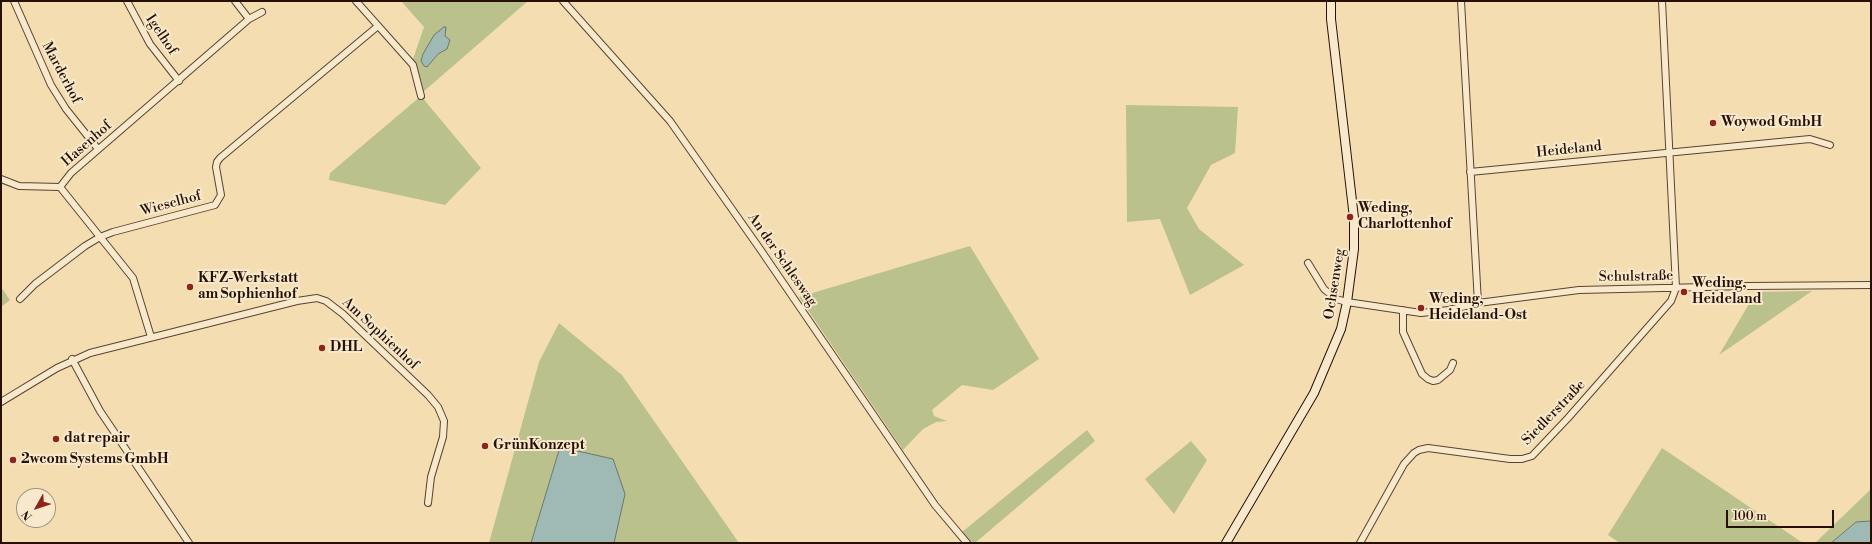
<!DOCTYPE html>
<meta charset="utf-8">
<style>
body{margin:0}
#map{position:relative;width:1872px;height:544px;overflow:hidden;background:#f5ddb2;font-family:"Libre Bodoni",serif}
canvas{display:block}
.frame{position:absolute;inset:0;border:2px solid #261002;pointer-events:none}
.north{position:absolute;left:16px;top:488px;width:40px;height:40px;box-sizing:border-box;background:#f8e9cd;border:1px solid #a4927c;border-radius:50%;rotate:231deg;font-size:11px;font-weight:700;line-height:16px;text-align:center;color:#261002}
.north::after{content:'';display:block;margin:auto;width:14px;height:18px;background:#8f2418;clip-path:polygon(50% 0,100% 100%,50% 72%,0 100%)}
.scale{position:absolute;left:1726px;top:510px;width:108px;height:18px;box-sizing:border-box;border:2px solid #261002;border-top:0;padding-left:5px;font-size:12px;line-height:14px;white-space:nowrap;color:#261002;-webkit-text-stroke:3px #f8e9cd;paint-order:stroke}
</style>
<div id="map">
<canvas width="1872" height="544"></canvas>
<div class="frame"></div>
<div class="north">N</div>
<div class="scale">100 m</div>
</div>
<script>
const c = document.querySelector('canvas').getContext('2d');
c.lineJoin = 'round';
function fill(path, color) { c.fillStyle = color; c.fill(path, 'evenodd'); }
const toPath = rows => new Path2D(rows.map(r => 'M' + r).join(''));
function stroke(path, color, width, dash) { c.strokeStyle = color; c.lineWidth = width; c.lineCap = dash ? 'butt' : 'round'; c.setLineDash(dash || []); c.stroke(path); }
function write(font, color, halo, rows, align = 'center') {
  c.font = font + ' "Libre Bodoni",serif'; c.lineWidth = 4; c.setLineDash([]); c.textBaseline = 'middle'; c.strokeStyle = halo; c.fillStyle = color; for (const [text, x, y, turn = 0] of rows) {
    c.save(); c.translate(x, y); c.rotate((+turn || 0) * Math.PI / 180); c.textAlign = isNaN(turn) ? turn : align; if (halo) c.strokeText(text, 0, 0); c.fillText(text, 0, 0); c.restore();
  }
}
const green = toPath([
 [401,1,528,1,423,92,413,59,424,27],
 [421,96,481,168,445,205,329,180,330,173],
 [1126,105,1238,107,1235,153,1211,165,1187,208,1199,229,1244,265,1190,295,1160,219,1127,222],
 [970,246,1039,359,993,390,962,385,932,410,934,416,947,421,936,422,923,429,903,450,799,297],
 [1,287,10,300,1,307],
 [1812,291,1719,355,1756,292],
 [559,323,622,375,739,543,614,543,616,529,560,448,531,543,489,543,539,362],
 [1087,430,1095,441,975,543,971,543,962,532],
 [1191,441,1207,460,1174,514,1145,479],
 [1662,448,1803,543,1620,543,1608,535],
 [1871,489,1871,521,1856,522,1831,543,1815,543]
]);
const water = toPath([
 [444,27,446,27,445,36,450,40,447,49,438,54,427,67,424,66,421,61,423,54,434,35,444,27],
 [560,447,613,459,625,494,614,543,531,543,560,447],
 [1871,521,1871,543,1831,543,1856,522,1871,521]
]);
const minor = toPath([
 [14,1,51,85,66,109,98,149],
 [127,1,150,44,179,81],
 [235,1,249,19],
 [356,1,413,65,421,96],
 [563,1,670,121,760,249,935,505,967,543],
 [1461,1,1478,303],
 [1470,172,1810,139,1830,145],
 [1,179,19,186,60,187],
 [1308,263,1324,289,1336,299,1347,302,1421,313,1449,310,1478,303,1579,290,1748,286,1871,285],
 [20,299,35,284,85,246,100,237,113,232,215,205,221,195,216,167,217,162,220,158,378,26],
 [1403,310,1403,332,1422,374,1428,379,1433,381,1438,380,1450,370,1453,363],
 [151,337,133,278,60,187,71,173,249,19,262,12],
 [72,359,100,411,189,543],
 [1,402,57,368,90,353,297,301,317,298,326,301,343,314,428,395,438,407,444,421,443,437,431,477,428,503],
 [1360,543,1404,464,1414,453,1419,450,1428,448,1510,459,1522,459,1532,456,1568,418,1671,301,1676,288,1662,1]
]);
const secondary = toPath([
 [1226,543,1314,393,1341,329,1347,302,1354,249,1354,218,1331,19,1331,1]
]);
const markers = [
 [1713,123,4,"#8f2418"],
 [1350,217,4,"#8f2418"],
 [190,287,4,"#8f2418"],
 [1684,292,4,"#8f2418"],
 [1421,308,4,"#8f2418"],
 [322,348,4,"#8f2418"],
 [56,439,4,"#8f2418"],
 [485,446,4,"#8f2418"],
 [13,460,4,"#8f2418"]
];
const streetNames = [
 ["Igelhof",161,35,56],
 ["Marderhof",61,73,62],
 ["Hasenhof",87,144,-41],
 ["Heideland",1569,150,-6],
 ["Wieselhof",171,204,-15],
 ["An der Schleswag",782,260,55],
 ["Schulstraße",1636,277,-1],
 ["Ochsenweg",1335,284,-81],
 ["Am Sophienhof",380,334,43],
 ["Siedlerstraße",1554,413,-46]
];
const poiNames = [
 ["Woywod GmbH",1721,123],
 ["Weding,",1358,209],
 ["Charlottenhof",1358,225],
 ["KFZ-Werkstatt",198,279],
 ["am Sophienhof",198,295],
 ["Weding,",1692,284],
 ["Heideland",1692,300],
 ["Weding,",1429,300],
 ["Heideland-Ost",1429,316],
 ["DHL",330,348],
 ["dat repair",64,439],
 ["GrünKonzept",493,446],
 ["2wcom Systems GmbH",21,460]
];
fill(green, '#bac18d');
fill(water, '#9fbab5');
stroke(water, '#6f766d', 1);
stroke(minor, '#5a432e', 8);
stroke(secondary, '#261002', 10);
stroke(minor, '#f8e9cd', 6);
stroke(secondary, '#f8e9cd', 8);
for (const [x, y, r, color] of markers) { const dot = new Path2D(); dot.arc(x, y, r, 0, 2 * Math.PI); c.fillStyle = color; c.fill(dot); stroke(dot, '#f8e9cd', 1.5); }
write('14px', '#261002', '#f8e9cd', streetNames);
write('bold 14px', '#261002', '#f8e9cd', poiNames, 'left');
</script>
